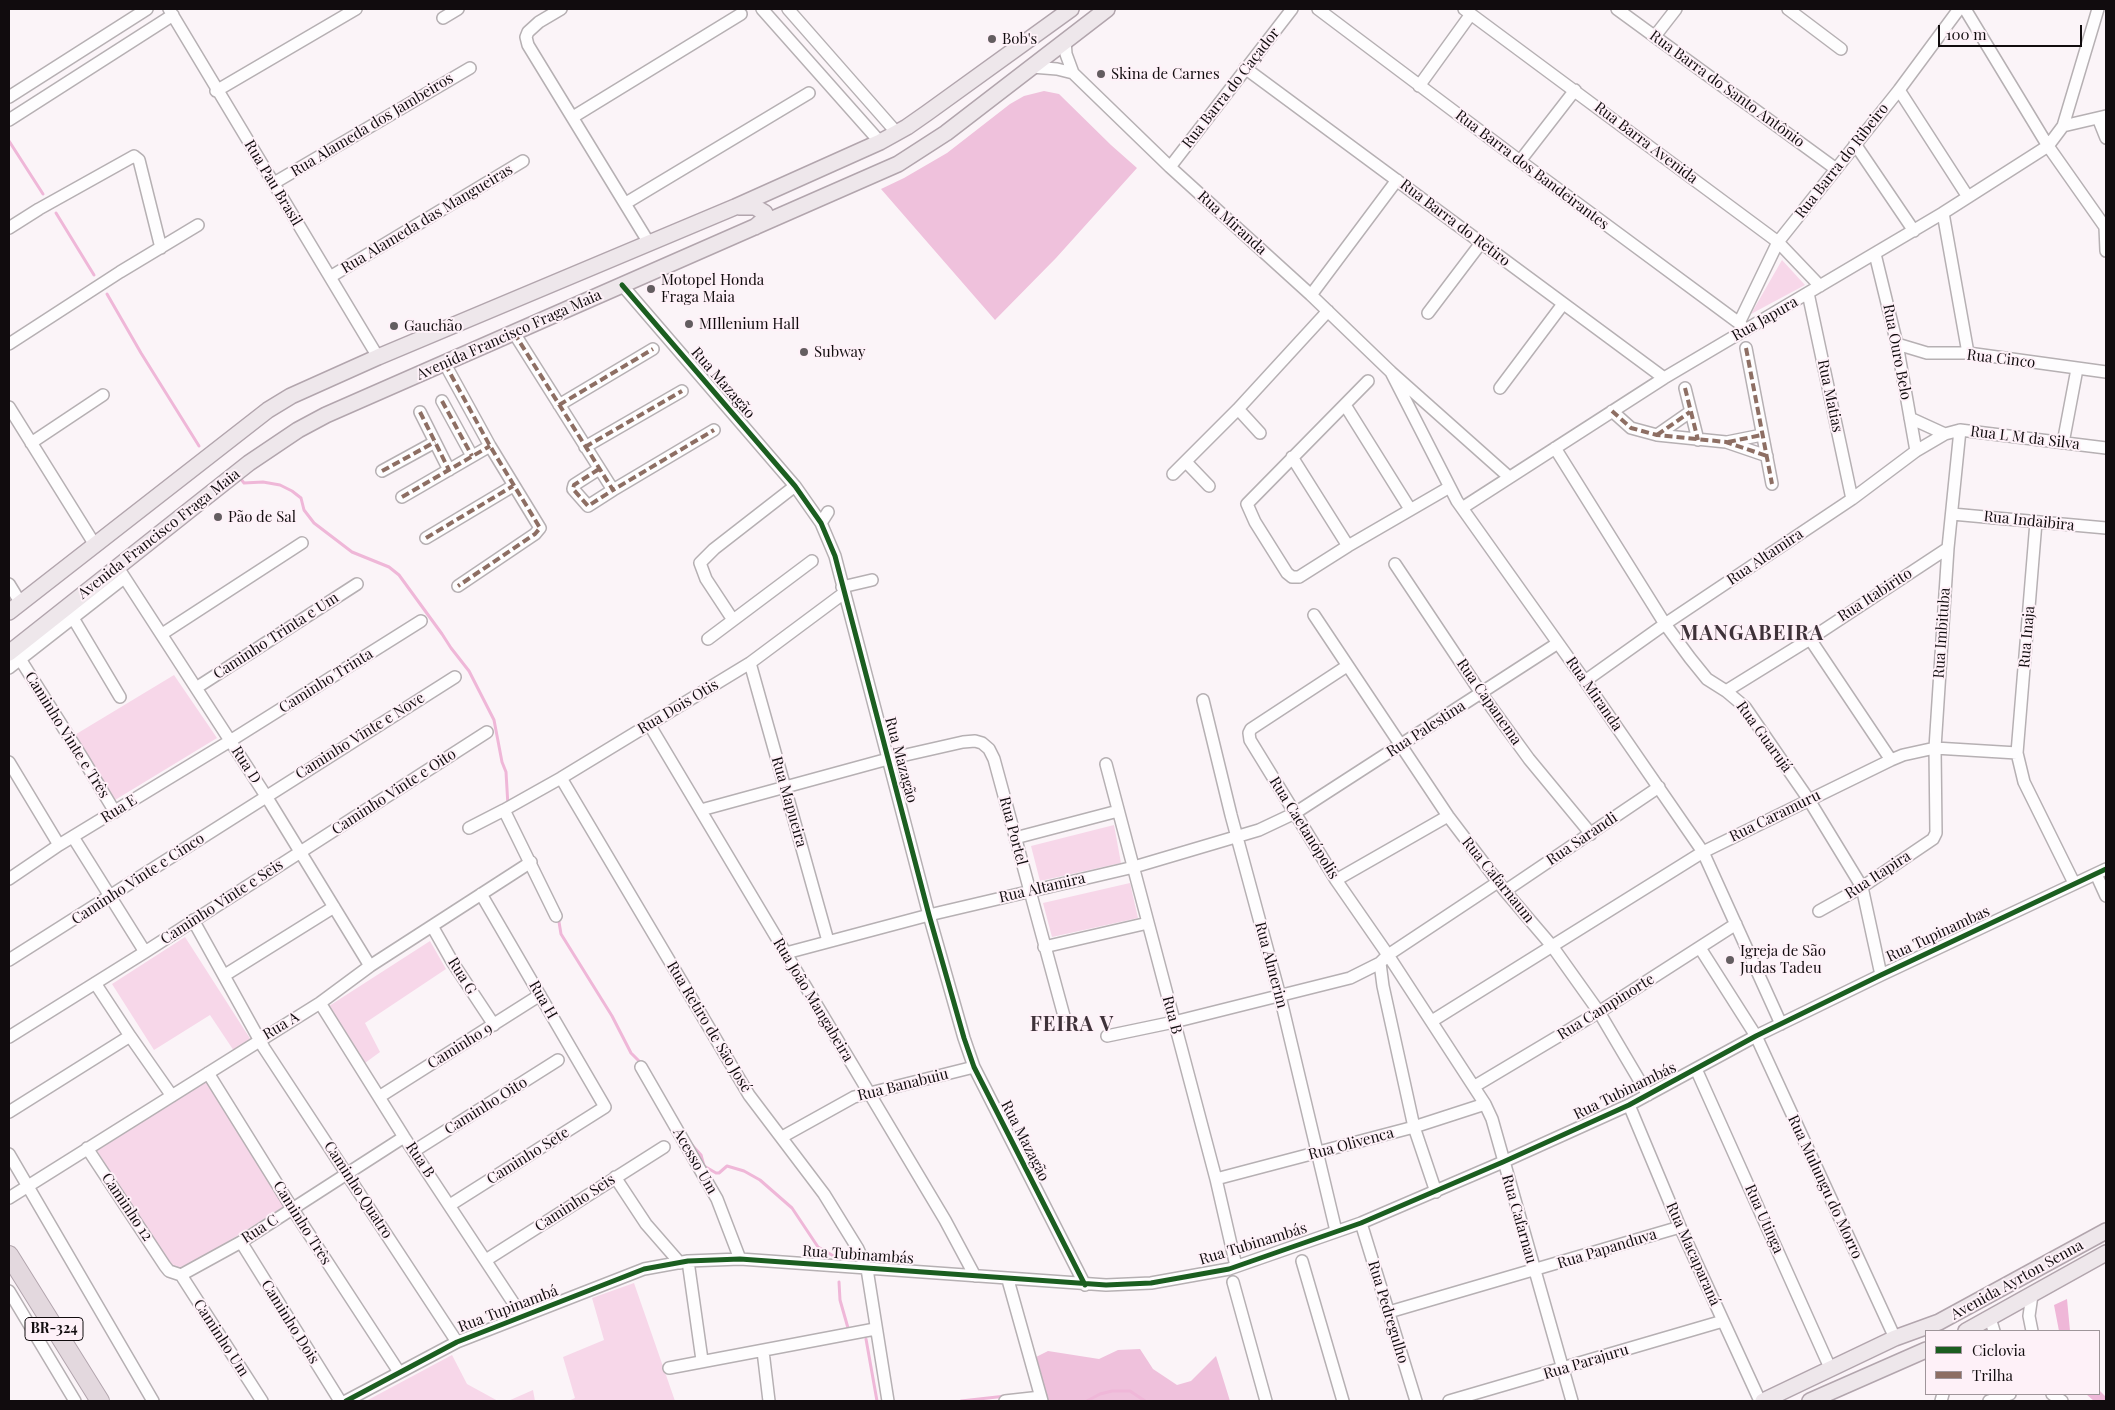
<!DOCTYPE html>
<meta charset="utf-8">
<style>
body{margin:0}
#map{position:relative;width:2115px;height:1410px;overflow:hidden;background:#fbf4f8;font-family:"Playfair Display",serif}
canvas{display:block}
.frame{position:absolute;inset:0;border:10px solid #110c0e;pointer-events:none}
.legend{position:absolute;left:1925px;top:1330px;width:175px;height:65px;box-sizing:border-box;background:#fef1f8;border:1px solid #9f959a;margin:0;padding:6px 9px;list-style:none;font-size:15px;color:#110c0e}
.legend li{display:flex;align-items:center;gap:10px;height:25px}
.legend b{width:25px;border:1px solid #9f959a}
.scale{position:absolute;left:1938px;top:25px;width:144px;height:22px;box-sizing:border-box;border:2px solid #110c0e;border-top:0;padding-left:6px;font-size:15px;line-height:18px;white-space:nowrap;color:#110c0e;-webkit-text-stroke:4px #fef1f8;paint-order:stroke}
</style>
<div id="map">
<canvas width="2115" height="1410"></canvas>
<div class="frame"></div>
<ul class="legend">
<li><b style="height:6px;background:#1b5e20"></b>Ciclovia</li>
<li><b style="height:6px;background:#8d6e63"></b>Trilha</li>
</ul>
<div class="scale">100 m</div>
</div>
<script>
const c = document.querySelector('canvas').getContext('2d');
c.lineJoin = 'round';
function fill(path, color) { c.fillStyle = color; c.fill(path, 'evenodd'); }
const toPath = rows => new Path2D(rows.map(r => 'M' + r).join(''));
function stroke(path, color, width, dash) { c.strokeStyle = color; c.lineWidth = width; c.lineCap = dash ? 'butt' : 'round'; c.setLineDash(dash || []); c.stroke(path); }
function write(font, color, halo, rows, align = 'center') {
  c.font = font + ' "Playfair Display",serif'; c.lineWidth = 4; c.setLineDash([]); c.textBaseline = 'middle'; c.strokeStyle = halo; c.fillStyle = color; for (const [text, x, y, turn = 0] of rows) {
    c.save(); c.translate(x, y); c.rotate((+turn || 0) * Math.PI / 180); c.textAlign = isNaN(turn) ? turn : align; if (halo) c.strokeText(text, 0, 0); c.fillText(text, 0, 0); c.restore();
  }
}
const green = toPath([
 [1782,260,1805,285,1751,314],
 [174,675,217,738,115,800,73,736],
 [1114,825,1121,863,1040,881,1031,846],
 [1130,883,1138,918,1052,937,1043,903],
 [185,937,251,1040,234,1051,210,1015,154,1050,112,984],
 [430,941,446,969,365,1023,380,1052,365,1063,329,1006],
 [206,1081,285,1206,182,1270,172,1267,162,1255,96,1149],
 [634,1283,675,1401,568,1401,575,1398,563,1357,604,1340,592,1298],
 [452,1355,467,1384,498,1401,366,1401],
 [533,1390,535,1401,508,1401]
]);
const forest = toPath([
 [1044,91,1059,94,1111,145,1137,168,1056,258,995,320,881,189,904,178,947,153,1010,104,1024,96],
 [1140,1349,1153,1369,1177,1385,1191,1381,1216,1356,1230,1401,1047,1401,1034,1358,1048,1351,1099,1359,1118,1350]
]);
const water = toPath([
 [2067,1299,2070,1331,2059,1331,2054,1305],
 [2099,1390,2106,1397,2106,1401,2094,1401,2086,1394,2099,1394]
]);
const stream = toPath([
 [9,141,43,194],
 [56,213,94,275],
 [107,294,141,353,199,446],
 [240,478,244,483,263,482,280,485,292,491,301,498,304,510,314,523,352,552,389,567,399,575,442,634,451,648,469,671,494,720,502,762,506,772,508,806],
 [558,916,561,934,612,1016,631,1053,641,1063],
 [692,1145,701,1155,704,1166,716,1173,719,1173,727,1166,744,1171,760,1180,792,1208,818,1247,837,1258],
 [839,1282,840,1300,848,1328],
 [866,1339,877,1401],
 [961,1401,1006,1396],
 [1087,1401,1100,1394,1112,1391,1130,1391,1145,1401]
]);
const minor = toPath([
 [169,9,378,357],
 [561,9,539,22,528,32,526,37,528,45,649,243],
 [762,9,880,142],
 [788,9,897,133],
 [1318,9,1520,161,1739,323,1746,330],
 [1464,9,1778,242,1820,286],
 [1617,9,1836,169],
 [1788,9,1841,49],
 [1965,9,2048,146,2105,227,2106,251],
 [443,18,458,9],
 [1655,36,1676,9],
 [1065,40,1066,54,1073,73,1170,167,1311,295,1391,372,1509,477],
 [1032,67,1057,69,1073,73],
 [1245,68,1664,378],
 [1419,86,1471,14],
 [1899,90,1968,197],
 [216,91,356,9],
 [9,97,147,9],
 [573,117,741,14],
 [2098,118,2106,138],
 [9,120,173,15],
 [2063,126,2106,116],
 [1855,144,1914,231],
 [1520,161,1575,90],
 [1170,167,1292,9],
 [274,183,470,68],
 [626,203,809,93],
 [1943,213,1968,353],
 [9,228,39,209,134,156,139,160,161,248],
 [1875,254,1897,344,1916,451],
 [330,277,523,161],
 [622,285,795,486,821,523,835,556,929,915,964,1038,974,1067,1085,1285],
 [1808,293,1852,499],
 [1311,295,1397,180],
 [1428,313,1481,243],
 [1739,323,1778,242,1899,90,1959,9],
 [514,333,613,490,714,430],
 [9,344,120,272,198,225],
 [1897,344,1927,353,1968,353,2106,372],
 [1746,348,1772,484],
 [445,364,490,446,540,528,535,534,458,586],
 [1391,372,1457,501,1585,681,1703,852,1781,1024],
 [1368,381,1247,504,1255,522,1287,573,1292,577,1299,577,1348,546,1448,488],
 [1500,388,1563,304],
 [1685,388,1698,440],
 [442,401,472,456],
 [559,405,653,349],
 [1345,405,1410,509],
 [9,407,95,545],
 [1238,409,1260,433],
 [1612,411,1631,428,1657,435,1726,442,1767,456],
 [420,412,449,470],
 [1910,418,1945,434],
 [1657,435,1690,412],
 [1727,442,1762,435],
 [31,443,103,395],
 [2063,443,2077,369],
 [585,447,682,391],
 [1555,448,1665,624,1690,658,1707,679,1726,691,1745,707,1809,800,1862,887,1881,975],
 [1292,457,1348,546],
 [1186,462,1209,486],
 [599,469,574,485,573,489,588,506,613,490],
 [382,471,435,442],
 [1173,474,1238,409,1328,311],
 [402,497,490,446],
 [1462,508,1664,378,1943,213,2048,146,2063,126,2098,9],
 [1952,514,2106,528],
 [821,523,828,512],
 [426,538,513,486],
 [1395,564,1481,693,1529,759,1591,834],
 [117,566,266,796,370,966],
 [9,584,20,602],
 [842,587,872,580],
 [1314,615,1448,816,1505,891,1552,946,1599,1012,1648,1095],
 [73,618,120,697],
 [733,620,706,579,700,563,714,549,795,486],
 [162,634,302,543],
 [708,639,812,561],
 [1810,639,1891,760],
 [20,659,83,759,115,812],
 [750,663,828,941],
 [1347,666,1251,729,1249,733,1250,740,1336,880,1388,955,1485,1104,1492,1119,1572,1401],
 [9,668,124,578],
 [1585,681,1665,624,1852,499,1916,451,1945,434,1960,430,2106,448],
 [196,688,357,584],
 [1726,691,1810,639,1948,548],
 [1203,700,1231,815,1280,996,1336,1231],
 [649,724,945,1220,975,1276],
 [2017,753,2036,522],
 [9,762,59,845],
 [1106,764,1216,1179,1236,1266],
 [561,778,749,1095,824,1194,858,1249,867,1269,888,1401],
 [504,810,561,778,750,663,844,593],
 [701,810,888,759,963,742,975,741,982,743,989,749,994,759,1064,1016],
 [469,828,504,810,556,916],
 [73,837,145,952],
 [1015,838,1118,811],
 [2096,874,2106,896],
 [9,879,59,845,230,741,421,621],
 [1336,880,1448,816],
 [1505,891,1659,787],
 [1819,911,1862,887,1933,839,1936,833,1935,748,1948,548,1960,430],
 [193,920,264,1048,457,1342],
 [432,926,453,963,494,1025],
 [1044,947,1148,923],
 [1700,948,1756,1036,1895,1338],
 [786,953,929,915,1134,867,1259,830,1295,813,1558,643],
 [9,960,455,677],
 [1380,963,1383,986,1414,1127,1436,1192],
 [225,975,334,907],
 [320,1003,404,1137,522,1316],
 [1432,1021,1703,852,1891,760,1903,755,1935,748,2017,753,2024,782,2074,883],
 [130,1036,172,1096],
 [1107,1036,1174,1022,1350,978,1380,963,1388,955,1498,882],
 [9,1037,145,952,487,732],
 [641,1067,717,1199,740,1259],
 [1696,1069,1831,1370],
 [208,1073,292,1208,399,1372],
 [1475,1086,1599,1012,1736,924],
 [379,1097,540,995],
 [1629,1105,1680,1227,1760,1401],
 [9,1112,130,1036,95,983],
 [782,1137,854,1097,974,1067],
 [87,1148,165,1266,169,1271,181,1275,241,1242,404,1137],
 [414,1151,558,1060],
 [9,1154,153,1401],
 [615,1177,646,1224,680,1263],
 [1216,1179,1414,1127,1485,1104],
 [9,1198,320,1003,370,966,531,862],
 [450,1205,605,1107,481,894],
 [1361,1223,1416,1401],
 [241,1242,340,1401],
 [486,1260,664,1147],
 [688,1261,702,1360],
 [1302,1261,1343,1401],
 [181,1275,262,1401],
 [1008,1280,1042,1401],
 [1233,1282,1266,1401],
 [9,1291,75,1401],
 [1389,1312,1680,1227],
 [1990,1318,1994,1331],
 [2032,1331,2029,1316,2032,1295],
 [763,1351,769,1401],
 [669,1368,875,1329],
 [2052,1394,2062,1401],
 [346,1401,457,1342,644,1269,688,1261,740,1259,1106,1285,1151,1283,1229,1269,1361,1223,1503,1162,1629,1105,1756,1036,1881,975,2106,869],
 [1005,1401,1041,1397],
 [1449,1401,1723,1321],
 [1941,1401,1943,1394],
 [1989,1401,2010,1394]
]);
const major = toPath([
 [739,207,755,207,765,213,762,221,755,227],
 [9,612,268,410,291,396,378,357,735,207,880,142,907,127,927,113,1071,9],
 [9,653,249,463,298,430,326,415,898,164,946,133,1107,9],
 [1966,1331,2106,1253],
 [1763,1401,1895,1338,1939,1322,2106,1231],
 [1810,1401,1926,1350]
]);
const highway = toPath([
 [9,1255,100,1401]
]);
const quiet = toPath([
 [514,333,613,490,714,430],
 [1746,348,1772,484],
 [445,364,490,446,540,528,535,534,458,586],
 [1685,388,1698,440],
 [442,401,472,456],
 [559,405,653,349],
 [1612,411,1631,428,1657,435,1726,442,1767,456],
 [420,412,449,470],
 [1657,435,1690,412],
 [1728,442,1762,435],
 [585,447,682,391],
 [599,469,574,485,573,489,588,506,613,490],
 [382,471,435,442],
 [402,497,490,446],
 [426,538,513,486]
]);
const cycleway = toPath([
 [622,285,795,486,821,523,835,556,929,915,964,1038,974,1067,1085,1285],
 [346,1401,457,1342,644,1269,688,1261,740,1259,1106,1285,1151,1283,1229,1269,1361,1223,1503,1162,1629,1105,1756,1036,1881,975,2106,869]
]);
const markers = [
 [992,39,5,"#635d60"],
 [1101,74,5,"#635d60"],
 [651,289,5,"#635d60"],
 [689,324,5,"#635d60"],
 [394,326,5,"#635d60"],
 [804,352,5,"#635d60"],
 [218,517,5,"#635d60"],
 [1730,960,5,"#635d60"]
];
const shields = [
 [54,1329,58]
];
const shieldNames = [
 ["BR-324",54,1329]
];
const poiNames = [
 ["Bob's",1002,39],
 ["Skina de Carnes",1111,74],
 ["Motopel Honda",661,280],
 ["Fraga Maia",661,297],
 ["MIllenium Hall",699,324],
 ["Gauchão",404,326],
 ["Subway",814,352],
 ["Pão de Sal",228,517],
 ["Igreja de São",1740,951],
 ["Judas Tadeu",1740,968]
];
const streetNames = [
 ["Rua Barra do Caçador",1231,88,-52],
 ["Rua Barra do Santo Antônio",1727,89,36],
 ["Rua Alameda dos Jambeiros",372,125,-31],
 ["Rua Barra Avenida",1646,143,37],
 ["Rua Barra do Ribeiro",1842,161,-52],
 ["Rua Barra dos Bandeirantes",1532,170,37],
 ["Rua Pau Brasil",273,183,59],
 ["Rua Alameda das Mangueiras",427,219,-31],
 ["Rua Miranda",1232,223,42],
 ["Rua Barra do Retiro",1455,223,37],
 ["Rua Japura",1765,319,-30],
 ["Avenida Francisco Fraga Maia",509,335,-24],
 ["Rua Ouro Belo",1897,352,79],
 ["Rua Cinco",2001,359,7],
 ["Rua Mazagão",723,383,49],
 ["Rua Matias",1830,396,78],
 ["Rua L M da Silva",2025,438,7],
 ["Rua Indaibira",2029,521,6],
 ["Avenida Francisco Fraga Maia",159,534,-38],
 ["Rua Altamira",1765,557,-34],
 ["Rua Itabirito",1875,595,-33],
 ["Rua Imbituba",1942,633,-86],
 ["Caminho Trinta e Um",276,636,-33],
 ["Rua Inaja",2027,637,-85],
 ["Caminho Trinta",326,681,-32],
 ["Rua Miranda",1594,694,55],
 ["Rua Capanema",1489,702,55],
 ["Rua Dois Otis",678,707,-31],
 ["Rua Palestina",1426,729,-33],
 ["Caminho Vinte e Três",67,735,58],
 ["Caminho Vinte e Nove",360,736,-32],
 ["Rua Guarujá",1764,737,54],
 ["Rua Mazagão",901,760,75],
 ["Rua D",246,765,57],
 ["Caminho Vinte e Oito",394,792,-33],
 ["Rua Mapueira",789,802,74],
 ["Rua E",119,809,-32],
 ["Rua Caramuru",1775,816,-26],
 ["Rua Caetanópolis",1304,828,58],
 ["Rua Portel",1013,831,75],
 ["Rua Sarandi",1582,839,-34],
 ["Rua Itapira",1878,875,-33],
 ["Caminho Vinte e Cinco",138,879,-33],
 ["Rua Cafarnaum",1498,880,51],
 ["Rua Altamira",1042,888,-13],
 ["Caminho Vinte e Seis",222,902,-33],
 ["Rua Tupinambas",1938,934,-25],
 ["Rua Almerim",1271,965,75],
 ["Rua G",462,976,58],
 ["Rua H",543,1000,60],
 ["Rua João Mangabeira",813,1000,59],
 ["Rua Campinorte",1606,1007,-32],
 ["Rua B",1172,1015,75],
 ["Rua A",281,1026,-31],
 ["Rua Retiro de São José",709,1027,59],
 ["Caminho 9",460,1046,-32],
 ["Rua Banabuiu",903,1085,-14],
 ["Rua Tubinambás",1625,1091,-26],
 ["Caminho Oito",486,1106,-32],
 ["Rua Mazagão",1025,1141,63],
 ["Rua Olivenca",1351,1144,-15],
 ["Caminho Sete",528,1156,-32],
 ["Rua B",420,1160,56],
 ["Acesso Um",695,1161,60],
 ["Rua Mulungu do Morro",1825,1187,65],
 ["Caminho Quatro",358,1190,57],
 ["Caminho Seis",575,1203,-33],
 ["Caminho 12",127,1207,56],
 ["Rua Cafarnau",1519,1219,74],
 ["Rua Utinga",1764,1219,66],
 ["Caminho Três",302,1223,58],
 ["Rua C",260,1229,-33],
 ["Rua Tubinambás",1253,1244,-17],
 ["Rua Papanduva",1607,1249,-17],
 ["Rua Macaparaná",1693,1254,66],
 ["Rua Tubinambás",858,1255,4],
 ["Avenida Ayrton Senna",2017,1280,-29],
 ["Rua Tupinambá",508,1309,-21],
 ["Rua Pedregulho",1388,1312,73],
 ["Caminho Dois",290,1322,58],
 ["Caminho Um",221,1338,57],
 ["Rua Parajuru",1586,1362,-17]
];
const districtNames = [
 ["MANGABEIRA",1752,634],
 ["FEIRA V",1072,1025]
];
fill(green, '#f7d7e9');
fill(forest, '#efc1dc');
fill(water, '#efb7d8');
stroke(stream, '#efb7d8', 3);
stroke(minor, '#b6b0b3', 14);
stroke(major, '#b2a5ad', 18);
stroke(highway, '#b2a5ad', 20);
stroke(minor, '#fefdfe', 11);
stroke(major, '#eee7eb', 15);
stroke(highway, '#e3d8de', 18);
stroke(quiet, '#8d6e63', 4, [8, 4]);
stroke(cycleway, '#1b5e20', 5);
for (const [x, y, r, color] of markers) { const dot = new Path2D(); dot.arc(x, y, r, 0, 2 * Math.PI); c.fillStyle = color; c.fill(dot); stroke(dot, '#fef1f8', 2); }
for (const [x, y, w] of shields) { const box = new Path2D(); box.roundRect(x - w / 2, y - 11.5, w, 23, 4); c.fillStyle = '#fef1f8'; c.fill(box); stroke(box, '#110c0e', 1); }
write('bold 14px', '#110c0e', null, shieldNames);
write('15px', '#110c0e', '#fef1f8', poiNames, 'left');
write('15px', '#110c0e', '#fef1f8', streetNames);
c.letterSpacing = '1px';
write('bold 20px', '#3e3239', '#fef1f8', districtNames);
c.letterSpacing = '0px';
</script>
